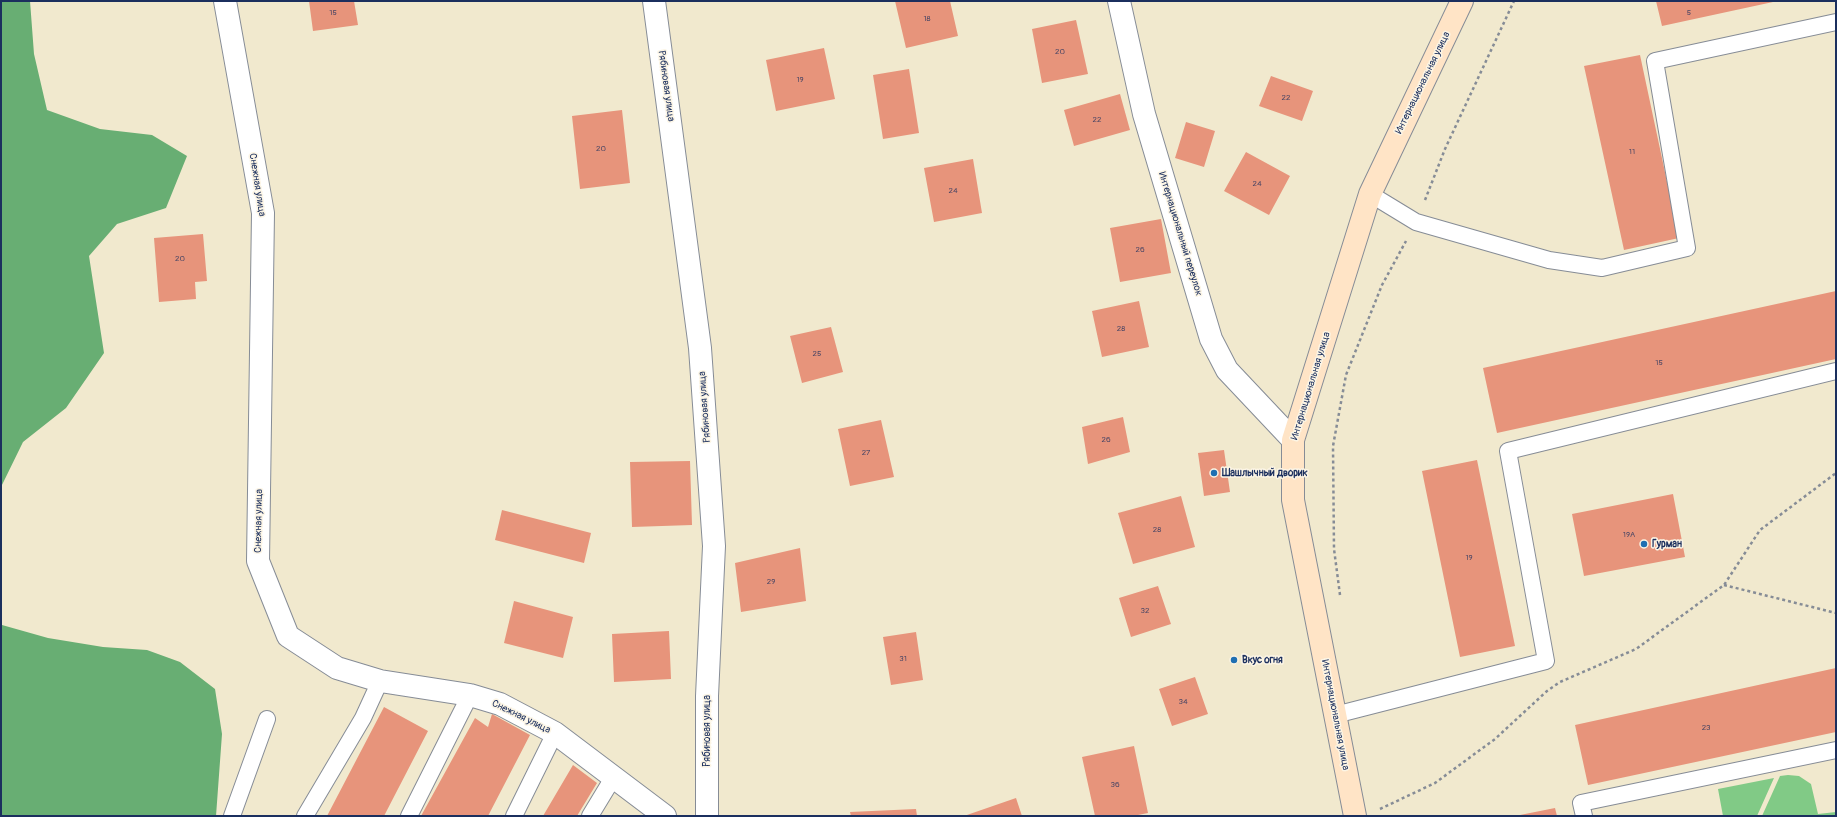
<!DOCTYPE html>
<meta charset="utf-8">
<style>
body{margin:0}
#map{position:relative;width:1837px;height:817px;overflow:hidden;background:#f1e9ce;font-family:Pangolin,sans-serif}
canvas{display:block}
.frame{position:absolute;inset:0;border:2px solid #1b2f5e;pointer-events:none}
</style>
<div id="map">
<canvas width="1837" height="817"></canvas>
<div class="frame"></div>
</div>
<script>
const c = document.querySelector('canvas').getContext('2d');
c.lineJoin = 'round';
function fill(path, color) { c.fillStyle = color; c.fill(path, 'evenodd'); }
const toPath = rows => new Path2D(rows.map(r => 'M' + r).join(''));
function stroke(path, color, width, dash) { c.strokeStyle = color; c.lineWidth = width; c.lineCap = dash ? 'butt' : 'round'; c.setLineDash(dash || []); c.stroke(path); }
function write(font, color, halo, rows, align = 'center') {
  c.font = font + ' Pangolin,sans-serif'; c.lineWidth = 3; c.setLineDash([]); c.textBaseline = 'middle'; c.strokeStyle = halo; c.fillStyle = color; for (const [text, x, y, turn = 0] of rows) {
    c.save(); c.translate(x, y); c.rotate((+turn || 0) * Math.PI / 180); c.textAlign = isNaN(turn) ? turn : align; if (halo) c.strokeText(text, 0, 0); c.fillText(text, 0, 0); c.restore();
  }
}
const green = toPath([
 [1788,775,1799,776,1811,784,1818,814,1836,812,1836,816,1762,816,1780,776],
 [1774,778,1757,816,1723,816,1718,789]
]);
const forest = toPath([
 [1,1,30,1,34,54,47,110,100,129,152,135,187,156,166,208,117,224,89,256,104,353,66,408,23,442,1,487],
 [1,622,2,625,48,638,103,647,147,650,180,662,215,689,222,734,216,816,1,816]
]);
const building = toPath([
 [309,1,354,1,358,25,313,31],
 [895,1,950,1,958,36,906,48],
 [1656,1,1773,1,1773,2,1662,26],
 [1076,20,1088,74,1042,83,1032,29],
 [824,48,835,99,776,111,766,60],
 [1640,55,1679,238,1624,250,1584,66],
 [909,69,919,133,883,139,873,75],
 [1271,76,1313,91,1302,121,1259,106],
 [1120,94,1130,130,1074,146,1064,110],
 [622,110,630,183,580,189,572,116],
 [1186,122,1215,131,1204,167,1175,158],
 [1246,152,1290,176,1269,215,1224,191],
 [973,159,982,213,934,222,924,168],
 [1161,219,1171,273,1120,282,1110,228],
 [203,234,207,281,195,282,196,299,159,302,154,238],
 [1836,291,1836,359,1497,433,1483,368],
 [1139,301,1149,347,1102,357,1092,311],
 [831,327,843,372,802,383,790,336],
 [1123,417,1130,452,1088,464,1082,427],
 [881,420,894,477,850,486,838,429],
 [1224,450,1230,492,1204,496,1198,453],
 [1477,460,1515,646,1460,657,1422,471],
 [690,461,692,525,632,527,630,462],
 [1673,494,1685,557,1584,576,1572,514],
 [1181,496,1195,547,1133,564,1118,513],
 [502,510,591,533,584,563,495,540],
 [800,548,806,601,741,612,735,563],
 [1158,586,1171,624,1131,637,1119,598],
 [514,601,573,617,563,658,504,643],
 [669,631,671,679,614,682,612,634],
 [916,632,923,680,891,685,883,637],
 [1836,668,1836,732,1588,785,1575,725],
 [1195,677,1208,714,1172,726,1159,689],
 [384,707,428,731,384,816,327,816],
 [492,714,530,735,488,816,421,816,475,718,488,727],
 [1134,746,1148,813,1133,816,1095,816,1082,757],
 [573,765,597,783,577,816,543,816],
 [1016,798,1022,816,964,816],
 [1555,808,1557,816,1520,816,1520,815],
 [916,809,917,816,851,816,850,812]
]);
const path = toPath([
 [1425,200,1445,149,1514,1],
 [1724,585,1836,613],
 [1340,595,1334,549,1333,446,1346,375,1382,285,1406,241],
 [1380,809,1435,783,1495,739,1547,691,1560,682,1636,649,1724,585,1760,530,1836,473]
]);
const service = toPath([
 [1370,194,1416,222,1549,260,1602,268,1687,248,1655,61,1836,22],
 [1335,715,1546,661,1508,451,1836,371],
 [232,816,267,719],
 [305,816,363,718,380,681],
 [409,816,470,695],
 [514,816,555,733],
 [590,816,613,778],
 [1584,816,1581,803,1836,750]
]);
const minor = toPath([
 [225,1,263,213,258,561,288,636,337,668,380,681,470,695,500,704,555,733,665,816],
 [654,1,700,348,714,546,707,696,707,816],
 [1119,1,1144,114,1211,339,1227,370,1293,440]
]);
const secondary = toPath([
 [1355,816,1293,500,1293,440,1370,194,1462,1]
]);
const markers = [
 [1214,473,4,"#1f6fb2"],
 [1644,544,4,"#1f6fb2"],
 [1234,660,4,"#1f6fb2"]
];
const numberNames = [
 ["15",333,13],
 ["5",1689,13],
 ["18",927,19],
 ["20",1060,52],
 ["19",800,80],
 ["22",1286,98],
 ["22",1097,120],
 ["20",601,149],
 ["11",1632,152],
 ["24",1257,184],
 ["24",953,191],
 ["26",1140,250],
 ["20",180,259],
 ["28",1121,329],
 ["25",817,354],
 ["15",1659,363],
 ["26",1106,440],
 ["27",866,453],
 ["28",1157,530],
 ["19А",1629,535],
 ["19",1469,558],
 ["29",771,582],
 ["32",1145,611],
 ["31",903,659],
 ["34",1183,702],
 ["23",1706,728],
 ["36",1115,785]
];
const streetNames = [
 ["Интернациональная улица",1423,83,-64],
 ["Рябиновая улица",666,86,82],
 ["Снежная улица",257,185,81],
 ["Интернациональный переулок",1180,234,73],
 ["Интернациональная улица",1311,386,-73],
 ["Рябиновая улица",705,407,-94],
 ["Снежная улица",259,521,-89],
 ["Интернациональная улица",1335,715,79],
 ["Снежная улица",521,717,26],
 ["Рябиновая улица",707,731,-90]
];
const poiNames = [
 ["Шашлычный дворик",1222,473],
 ["Гурман",1652,544],
 ["Вкус огня",1242,660]
];
fill(green, '#81ca86');
fill(forest, '#68ae73');
fill(building, '#e7947b');
stroke(service, '#868c96', 18);
stroke(minor, '#868c96', 24);
stroke(secondary, '#868c96', 24);
stroke(path, '#868c96', 2.5, [3, 3]);
stroke(service, '#fff', 16);
stroke(minor, '#fff', 22);
stroke(secondary, '#ffe4c6', 22);
for (const [x, y, r, color] of markers) { const dot = new Path2D(); dot.arc(x, y, r, 0, 2 * Math.PI); c.fillStyle = color; c.fill(dot); stroke(dot, '#fcf5e5', 1.5); }
write('8px', '#4e4865', null, numberNames);
write('10px', '#1b2f5e', '#fcf5e5', streetNames);
write('bold 10px', '#1b2f5e', '#fcf5e5', poiNames, 'left');
</script>
